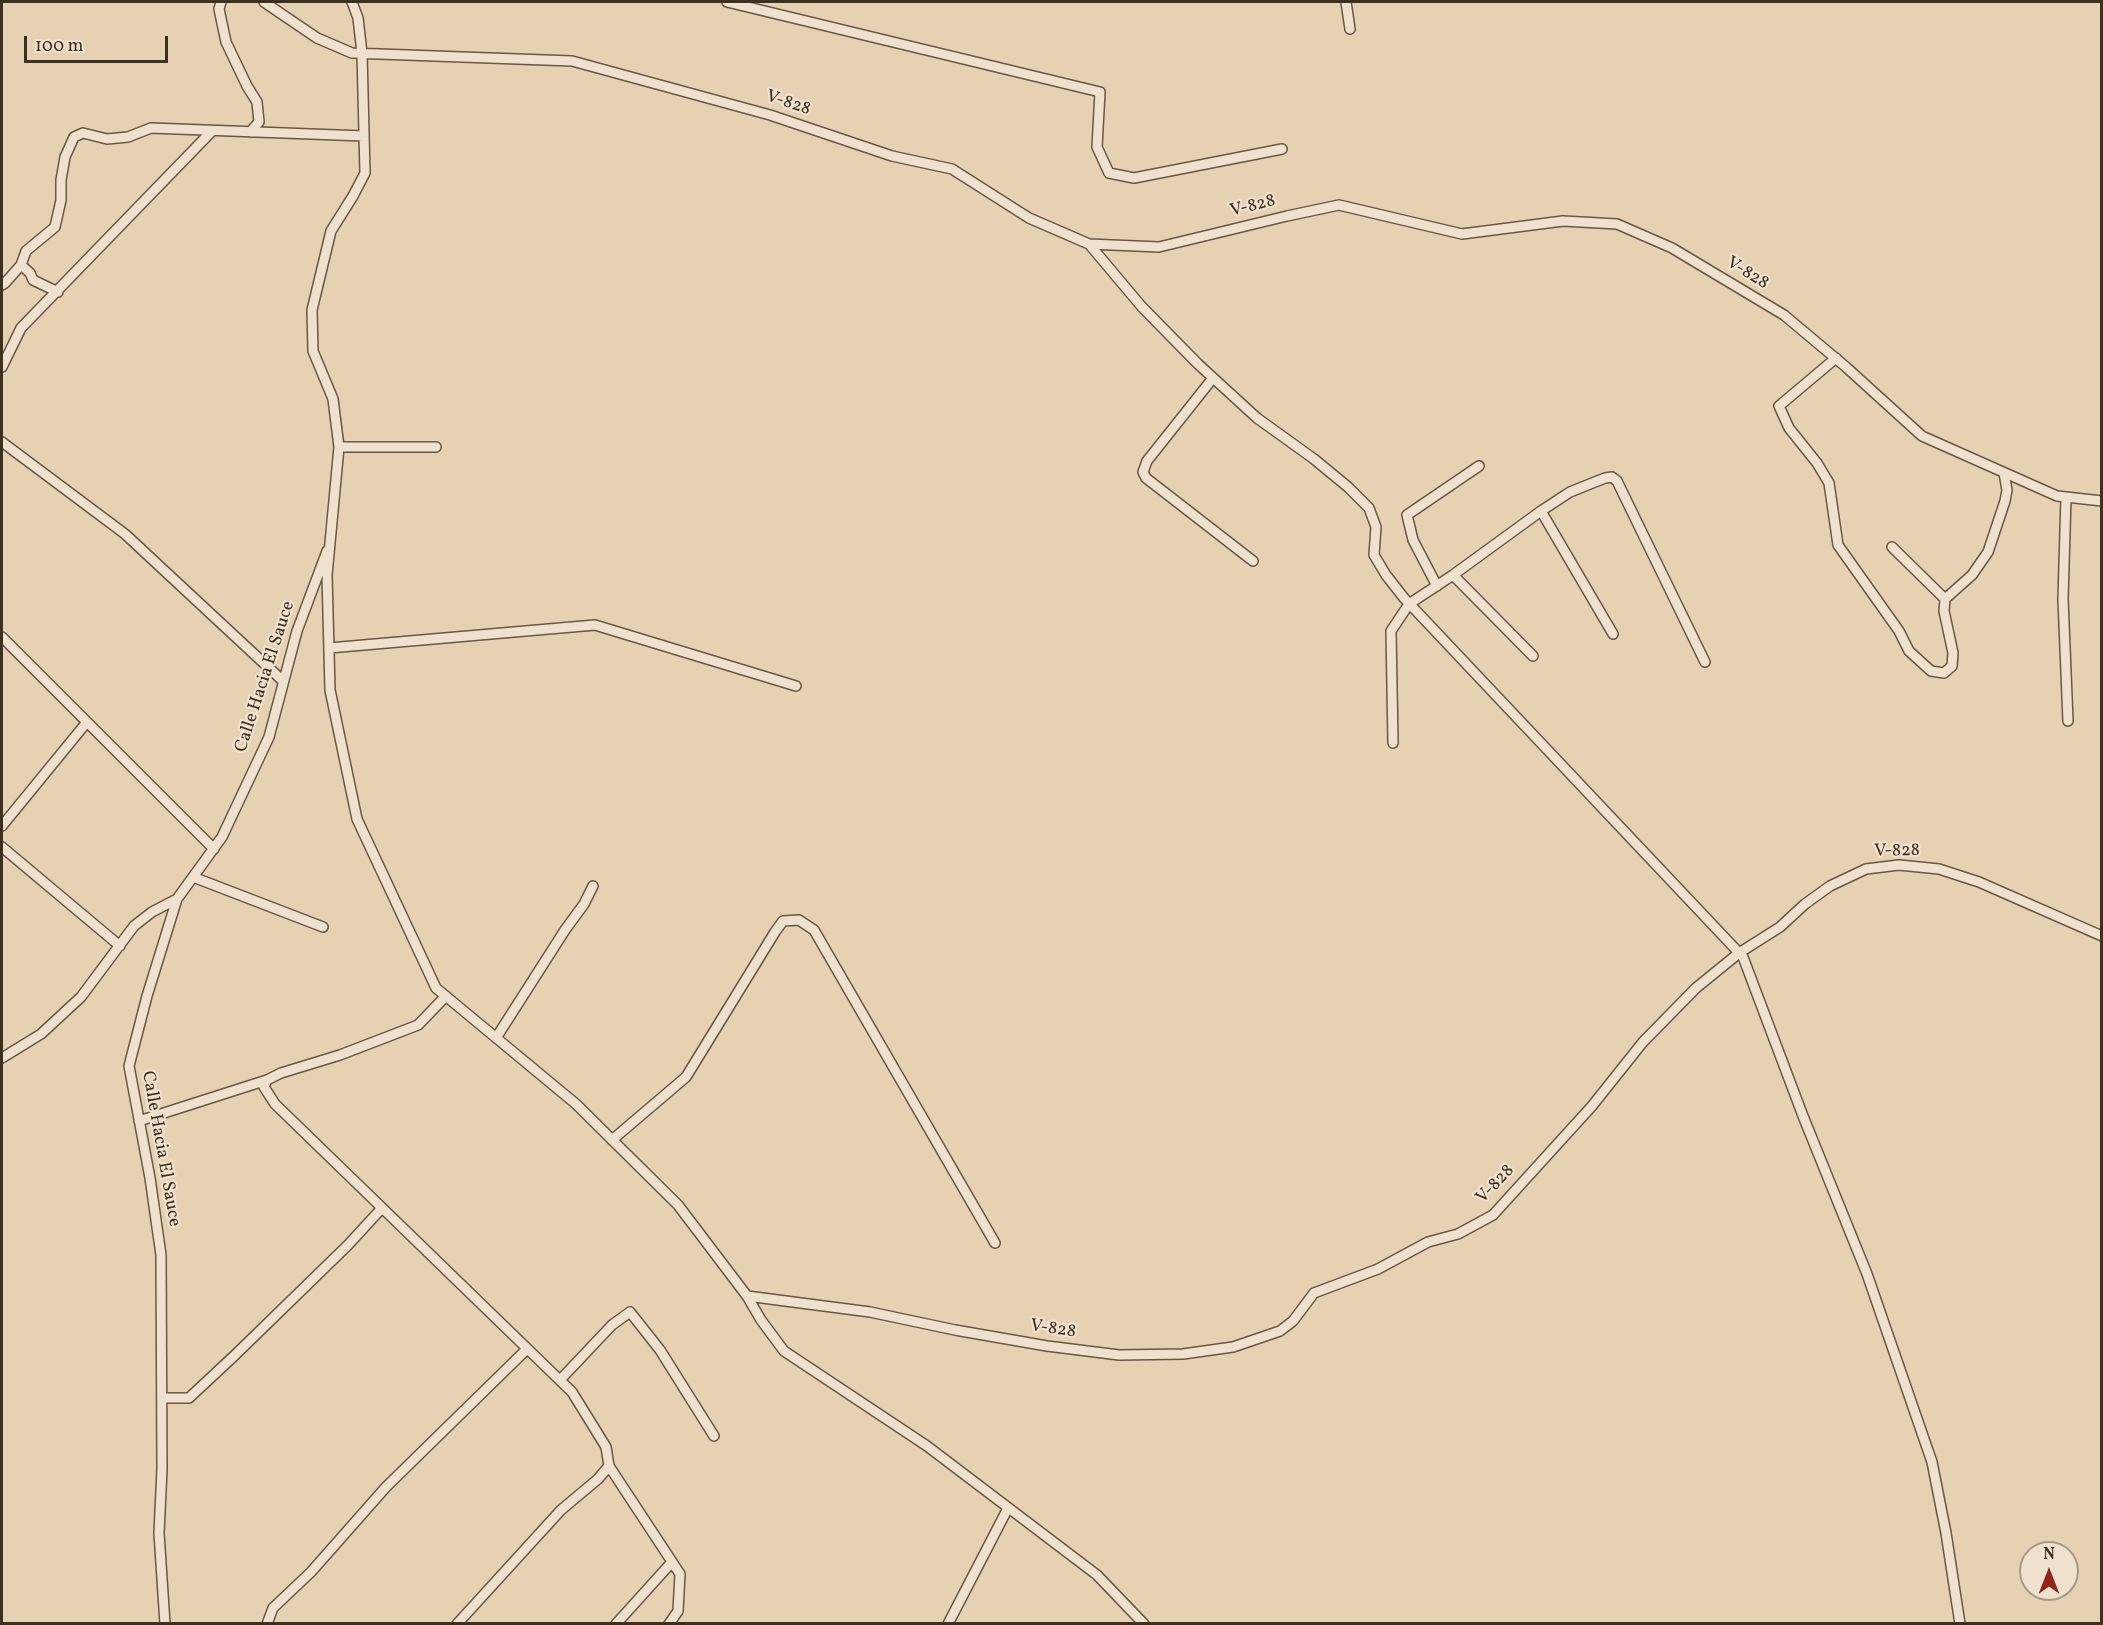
<!DOCTYPE html>
<style>
body{margin:0}
#map{position:relative;width:2103px;height:1625px;overflow:hidden;background:#e7d1b3;font-family:Vollkorn,serif}
canvas{display:block}
.frame{position:absolute;inset:0;border:3px solid #3e301f;pointer-events:none}
.north{position:absolute;left:2019px;top:1541px;width:60px;height:60px;box-sizing:border-box;background:#efe1ce;border:2px solid #a89a88;border-radius:50%;rotate:0deg;font-size:16px;font-weight:700;line-height:24px;text-align:center;color:#3e301f}
.north::after{content:'';display:block;margin:auto;width:21px;height:27px;background:#8f2418;clip-path:polygon(50% 0,100% 100%,50% 72%,0 100%)}
.scale{position:absolute;left:24px;top:36px;width:144px;height:27px;box-sizing:border-box;border:3px solid #3e301f;border-top:0;padding-left:8px;font-size:18px;line-height:21px;white-space:nowrap;color:#3e301f;-webkit-text-stroke:4px #efe1ce;paint-order:stroke}
</style>
<div id="map">
<canvas width="2103" height="1625"></canvas>
<div class="frame"></div>
<div class="north">N</div>
<div class="scale">100 m</div>
</div>
<script>
const c = document.querySelector('canvas').getContext('2d');
c.lineJoin = 'round';
const toPath = rows => new Path2D(rows.map(r => 'M' + r).join(''));
function stroke(path, color, width, dash) { c.strokeStyle = color; c.lineWidth = width; c.lineCap = dash ? 'butt' : 'round'; c.setLineDash(dash || []); c.stroke(path); }
function write(font, color, halo, rows, align = 'center') {
  c.font = font + ' Vollkorn,serif'; c.lineWidth = 4.5; c.setLineDash([]); c.textBaseline = 'middle'; c.strokeStyle = halo; c.fillStyle = color; for (const [text, x, y, turn = 0] of rows) {
    c.save(); c.translate(x, y); c.rotate((+turn || 0) * Math.PI / 180); c.textAlign = isNaN(turn) ? turn : align; if (halo) c.strokeText(text, 0, 0); c.fillText(text, 0, 0); c.restore();
  }
}
const minor = toPath([
 [221,2,219,9,226,42,247,86,257,102,259,122,250,132],
 [264,2,317,38,352,53,572,61,770,115,892,156,952,169,1029,218,1089,244,1159,247,1287,216,1339,205,1462,234,1563,221,1617,224,1672,248,1784,315,1846,367,1922,436,2057,496,2102,501],
 [352,2,358,18,362,53,365,173,353,196,331,231,312,310,313,351,333,399,339,447,327,575,330,690,357,819,436,988,576,1104,678,1205,747,1296,761,1320,784,1351,927,1446,1097,1575,1144,1624],
 [727,2,1100,92,1097,147,1109,173,1134,178,1282,149],
 [1346,2,1350,29],
 [1089,244,1142,307,1198,364,1257,418,1314,459,1348,487,1369,508,1376,527,1374,555,1386,575,1404,598,1743,957,1803,1116,1867,1274,1932,1462,1946,1533,1960,1624],
 [2,285,5,283,21,265],
 [58,292,33,280,30,273,21,265,26,251,55,227,61,200,61,180,65,157,74,137,83,133,107,139,128,137,151,128,364,136],
 [1836,358,1779,406,1789,428,1817,463,1829,483,1838,545,1899,631,1909,651,1931,671,1944,673,1952,666,1953,653,1944,611,1945,599,1972,575,1988,552,2005,501,2007,490,2004,473],
 [2,367,21,328,212,131],
 [1213,378,1147,461,1143,472,1146,478,1253,561],
 [2,442,125,534,283,681],
 [339,447,436,447],
 [2066,497,2063,599,2068,721],
 [1541,511,1613,634],
 [1892,547,1945,599],
 [1453,575,1533,656],
 [1437,586,1413,540,1407,515,1479,466],
 [2,637,214,849],
 [329,648,595,625,796,686],
 [1393,743,1391,631,1409,604,1453,575,1541,511,1570,492,1605,478,1612,477,1617,481,1705,662],
 [2,826,87,722],
 [2,847,120,946],
 [193,877,323,927],
 [446,996,418,1025,340,1055,281,1073,267,1080,264,1087,275,1104,572,1392,606,1447,609,1466,598,1479,561,1510,457,1624],
 [496,1038,565,930,584,904,593,886],
 [2,1058,41,1034,81,997,134,926,152,912,177,899],
 [139,1121,267,1080],
 [612,1140,686,1077,775,932,783,921,799,920,814,930,995,1243],
 [747,1296,870,1312,955,1330,1047,1346,1119,1355,1183,1354,1233,1347,1280,1331,1293,1321,1314,1293,1378,1269,1428,1242,1458,1234,1493,1215,1592,1106,1643,1042,1696,988,1739,953,1780,927,1805,904,1830,886,1866,869,1899,865,1939,869,1979,882,2102,936],
 [560,1380,612,1325,630,1312,660,1350,714,1436],
 [162,1398,189,1398,234,1356,348,1245,382,1208],
 [609,1466,680,1574,678,1611,669,1624],
 [165,1624,159,1533,162,1469,161,1255,150,1178,129,1066,147,996,177,899,222,837,269,737,297,631,327,551],
 [267,1624,273,1608,311,1572,386,1487,527,1349],
 [616,1624,672,1562],
 [948,1624,1008,1508]
]);
const streetNames = [
 ["V-828",788,104,18],
 ["V-828",1253,207,-14],
 ["V-828",1747,274,31],
 ["Calle Hacia El Sauce",266,677,-72],
 ["V-828",1897,852,-1],
 ["Calle Hacia El Sauce",160,1149,80],
 ["V-828",1496,1185,-46],
 ["V-828",1053,1330,8]
];
stroke(minor, '#685844', 12);
stroke(minor, '#efe1ce', 9);
write('18px', '#3e301f', '#efe1ce', streetNames);
</script>
